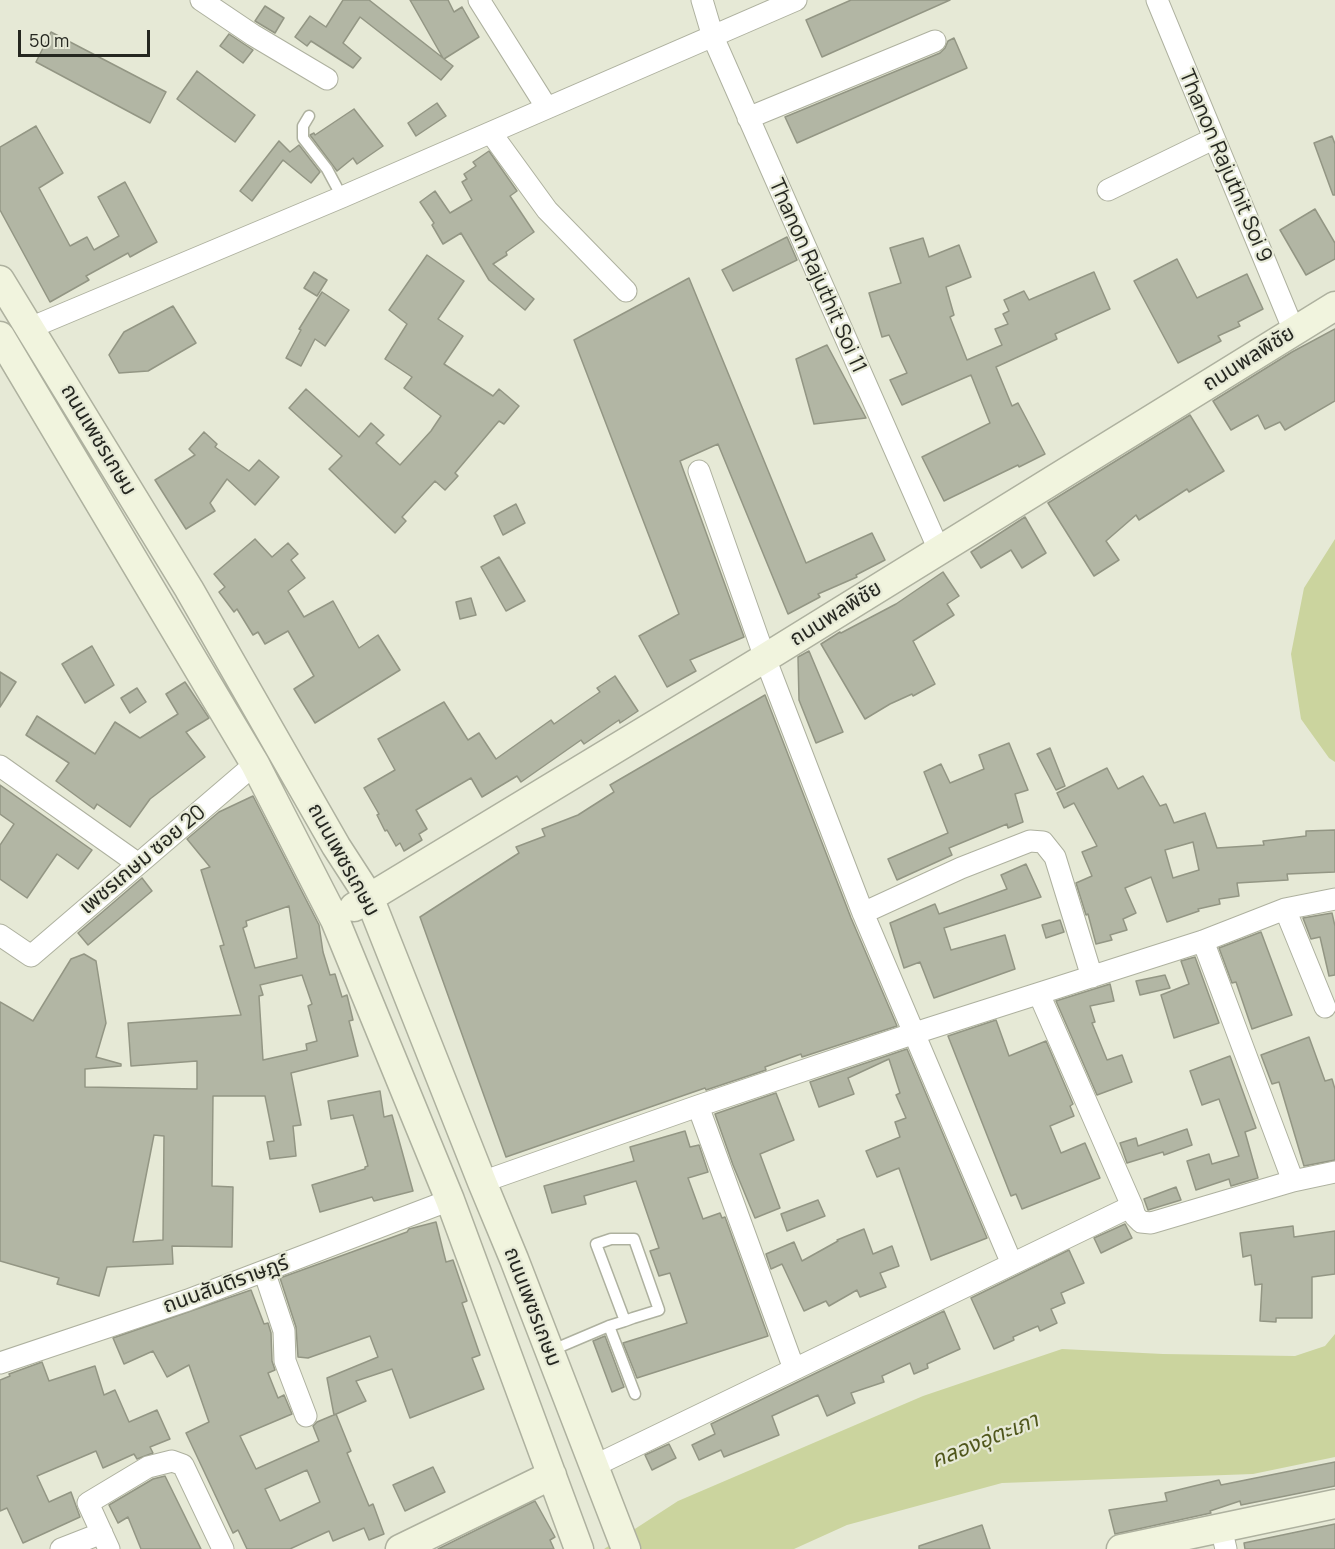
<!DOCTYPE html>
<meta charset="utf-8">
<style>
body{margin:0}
#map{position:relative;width:1335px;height:1549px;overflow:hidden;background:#e6e9d6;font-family:Manrope,sans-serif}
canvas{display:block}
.scale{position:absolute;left:18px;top:30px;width:132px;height:27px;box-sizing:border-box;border:3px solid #252720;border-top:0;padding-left:8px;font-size:18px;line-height:21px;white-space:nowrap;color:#252720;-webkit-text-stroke:4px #e6e9d6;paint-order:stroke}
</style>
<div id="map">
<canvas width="1335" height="1549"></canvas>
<div class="scale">50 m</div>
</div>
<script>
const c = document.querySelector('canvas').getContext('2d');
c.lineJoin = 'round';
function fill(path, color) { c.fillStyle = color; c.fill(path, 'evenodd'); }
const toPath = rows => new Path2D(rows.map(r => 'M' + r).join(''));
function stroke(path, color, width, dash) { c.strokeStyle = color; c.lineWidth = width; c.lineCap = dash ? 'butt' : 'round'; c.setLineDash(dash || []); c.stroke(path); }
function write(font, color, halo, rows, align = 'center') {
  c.font = font + ' Manrope,"Noto Sans Thai",sans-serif'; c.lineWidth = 4.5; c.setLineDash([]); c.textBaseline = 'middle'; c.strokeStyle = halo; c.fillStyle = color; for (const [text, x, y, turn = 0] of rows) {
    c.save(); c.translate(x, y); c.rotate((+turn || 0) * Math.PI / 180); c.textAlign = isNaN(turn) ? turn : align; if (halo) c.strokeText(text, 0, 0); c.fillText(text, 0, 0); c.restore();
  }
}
const water = toPath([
 [1335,539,1335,762,1329,758,1301,719,1291,654,1304,588],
 [1335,1334,1335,1457,1253,1474,1002,1483,847,1525,794,1549,604,1549,678,1501,923,1396,1062,1349,1163,1354,1295,1356,1325,1346]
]);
const building = toPath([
 [343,0,369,0,443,58,410,0,448,0,454,12,462,7,479,37,444,59,453,66,441,80,360,17,343,43,361,58,353,68,311,41,307,46,295,37,310,16,326,27,343,0],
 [851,0,950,0,822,57,806,20,851,0],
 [265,6,284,18,275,33,255,21,265,6],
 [51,32,166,92,150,123,36,62,51,32],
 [229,34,253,50,243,63,220,46,229,34],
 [954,38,967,68,797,143,785,117,940,53,945,48,948,41,954,38],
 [197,71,255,115,235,142,177,99,197,71],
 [437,103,446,116,416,136,408,123,437,103],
 [354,109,383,146,357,164,353,158,337,171,310,135,314,133,315,135,354,109],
 [36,126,63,173,39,188,70,246,87,237,94,250,119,236,98,197,125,182,157,242,130,257,128,253,86,276,89,280,50,302,0,210,0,147,36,126],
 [1332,136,1335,144,1335,195,1333,195,1314,143,1332,136],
 [279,141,290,152,299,145,320,172,311,183,283,160,252,201,240,191,279,141],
 [489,151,517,191,510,196,534,232,506,252,507,255,493,264,534,299,525,310,489,280,461,233,443,244,432,225,434,223,420,202,435,191,450,213,472,200,462,182,467,179,464,174,476,166,473,162,489,151],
 [1315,209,1335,243,1335,259,1306,275,1280,230,1315,209],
 [787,237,797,260,733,291,722,270,787,237],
 [923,238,929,257,959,245,971,277,946,287,954,315,950,317,967,360,1002,345,995,329,1008,324,1003,314,1009,311,1004,300,1024,291,1029,300,1094,272,1110,309,1055,334,1057,339,996,367,1012,406,1018,403,1045,454,1019,467,1018,465,944,501,922,457,990,423,971,375,902,405,890,380,907,373,889,335,882,337,869,293,901,283,890,248,923,238],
 [427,255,464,281,438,319,463,336,444,364,493,396,499,389,519,406,504,424,499,421,455,473,458,476,445,490,435,481,402,517,406,521,395,533,329,469,342,456,289,408,306,389,359,437,371,423,384,435,376,443,400,465,431,431,441,416,404,388,412,377,385,359,407,324,389,310,427,255],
 [1177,259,1197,298,1247,274,1263,309,1238,322,1240,326,1218,336,1221,341,1178,363,1134,281,1177,259],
 [314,272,327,280,317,296,304,288,314,272],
 [689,278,806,563,872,533,885,560,856,575,857,577,818,594,820,597,788,614,718,444,680,461,744,637,690,660,696,671,667,687,639,636,679,614,574,340,689,278],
 [322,292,349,310,325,346,315,339,301,366,286,358,301,330,299,329,322,292],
 [173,306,196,343,148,371,119,373,109,355,124,332,173,306],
 [1335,329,1335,401,1285,430,1280,422,1265,429,1258,415,1231,430,1213,401,1292,352,1335,329],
 [827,345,866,418,814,424,796,359,827,345],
 [1190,415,1224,471,1189,492,1187,489,1139,520,1136,515,1106,541,1119,560,1094,576,1048,503,1190,415],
 [204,432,217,444,215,447,249,471,259,460,279,477,255,505,227,479,210,503,215,511,186,529,155,480,195,455,189,449,204,432],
 [516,504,525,523,503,535,494,516,516,504],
 [1025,517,1046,553,1022,568,1011,550,981,568,971,552,1025,517],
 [255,539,272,557,288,543,298,554,291,560,305,578,288,591,304,617,333,601,359,648,378,635,400,670,315,723,294,689,314,676,288,631,265,644,258,632,253,635,237,609,234,612,219,592,225,587,214,574,255,539],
 [499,557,525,601,506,611,481,567,499,557],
 [943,572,959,596,947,604,954,615,913,641,935,684,913,696,912,694,890,704,865,719,821,644,840,632,841,633,896,604,943,572],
 [471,598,476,615,460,619,456,602,471,598],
 [92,646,114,685,85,703,62,664,92,646],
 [809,651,843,732,816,743,799,700,798,657,809,651],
 [0,672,16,682,0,707,0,672],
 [615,676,638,711,620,723,619,720,584,744,581,740,521,782,517,776,482,797,471,778,416,810,427,829,419,834,422,840,404,851,400,843,396,846,387,830,385,831,377,815,379,814,364,788,395,770,378,739,444,702,468,740,479,733,496,759,551,720,554,724,581,705,600,692,597,688,615,676],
 [185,682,209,718,186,732,205,757,150,799,130,827,97,804,94,809,56,781,69,763,26,735,37,716,95,754,115,722,140,738,178,714,166,694,185,682],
 [137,688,146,702,130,713,121,698,137,688],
 [765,695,851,918,897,1026,802,1057,801,1054,765,1067,766,1070,706,1090,705,1088,506,1157,420,917,519,853,516,847,545,836,542,829,578,815,614,792,610,785,765,695],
 [1009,743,1028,790,1015,794,1023,822,1008,828,1007,824,949,848,952,855,897,880,888,859,948,833,924,772,941,764,950,783,984,769,979,755,1009,743],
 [1050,748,1065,786,1056,790,1037,754,1050,748],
 [1107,768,1118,789,1143,776,1160,806,1166,804,1174,823,1205,813,1217,848,1264,845,1263,841,1306,836,1306,831,1335,830,1335,872,1287,874,1288,880,1237,883,1239,896,1219,899,1220,904,1198,909,1199,911,1167,922,1151,877,1125,888,1136,913,1123,919,1127,930,1110,935,1112,940,1096,944,1088,914,1086,915,1076,883,1092,876,1082,852,1097,846,1074,803,1064,808,1057,793,1107,768],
 [1193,842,1199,870,1173,878,1165,850,1193,842],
 [0,785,92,850,78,869,57,854,27,898,0,879,0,845,14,824,0,814,0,785],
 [253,796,319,925,323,952,330,975,335,974,342,997,347,995,353,1020,349,1021,358,1056,291,1073,301,1125,293,1126,296,1156,270,1159,267,1142,274,1141,265,1096,213,1096,212,1186,233,1187,232,1247,172,1246,173,1264,107,1267,99,1296,57,1284,59,1278,0,1261,0,1002,33,1021,71,959,84,954,96,961,106,1023,96,1057,121,1064,121,1066,85,1069,85,1087,197,1089,197,1061,131,1066,128,1023,241,1015,220,946,224,945,201,870,210,867,187,839,219,812,253,796],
 [289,906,297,958,255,968,243,928,247,926,246,921,289,906],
 [302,975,312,1004,308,1006,317,1041,306,1044,307,1050,263,1060,259,996,263,995,260,985,302,975],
 [154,1135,164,1136,163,1240,133,1242,154,1135],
 [1026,864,1041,897,944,928,951,950,1005,935,1015,969,934,998,920,962,904,968,890,923,935,904,939,914,1007,889,1001,875,1026,864],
 [142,878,152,891,88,945,78,933,142,878],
 [1332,913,1335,926,1335,975,1329,976,1320,937,1311,939,1303,918,1332,913],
 [1060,920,1064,932,1046,938,1042,925,1060,920],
 [1261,932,1292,1015,1252,1029,1236,982,1232,983,1219,948,1261,932],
 [1195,957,1219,1023,1174,1038,1161,995,1189,984,1181,961,1195,957],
 [1165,975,1170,988,1140,995,1136,981,1165,975],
 [1110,984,1114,1001,1090,1006,1095,1022,1092,1023,1107,1060,1122,1055,1132,1082,1097,1095,1056,1001,1110,984],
 [996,1020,1009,1056,1046,1041,1073,1104,1070,1106,1074,1116,1050,1126,1061,1153,1085,1143,1100,1178,1022,1209,1016,1194,1011,1196,948,1036,996,1020],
 [1309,1037,1325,1081,1332,1079,1335,1089,1335,1160,1304,1166,1279,1082,1272,1084,1261,1055,1309,1037],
 [907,1049,987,1238,931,1260,899,1168,877,1177,866,1151,900,1137,895,1122,906,1118,896,1095,900,1093,889,1059,848,1078,854,1094,819,1107,810,1082,907,1049],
 [1230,1056,1256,1128,1245,1132,1258,1178,1231,1186,1229,1179,1196,1190,1187,1161,1209,1154,1212,1164,1239,1156,1219,1099,1202,1105,1190,1071,1230,1056],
 [380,1091,384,1117,392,1115,413,1191,374,1201,372,1197,320,1212,312,1185,365,1169,365,1167,368,1166,353,1115,331,1119,328,1101,380,1091],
 [776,1093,794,1140,760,1154,780,1208,755,1218,733,1165,715,1114,776,1093],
 [1187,1129,1192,1145,1164,1155,1163,1152,1127,1163,1120,1143,1136,1138,1138,1146,1187,1129],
 [685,1131,690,1147,699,1145,708,1172,688,1178,703,1219,720,1213,722,1218,725,1217,768,1336,637,1378,623,1343,687,1323,670,1273,659,1276,650,1251,659,1248,636,1181,584,1196,586,1204,552,1213,544,1186,634,1161,630,1147,685,1131],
 [1176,1187,1181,1200,1148,1210,1144,1199,1176,1187],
 [818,1200,825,1216,787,1231,781,1214,818,1200],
 [436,1222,446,1262,453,1260,467,1301,462,1303,480,1355,472,1358,484,1389,410,1418,392,1369,356,1381,366,1401,334,1415,327,1378,378,1357,370,1336,308,1358,298,1357,296,1327,280,1278,407,1232,409,1229,436,1222],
 [1125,1224,1132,1238,1101,1253,1094,1238,1125,1224],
 [1293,1226,1294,1237,1335,1231,1335,1274,1312,1277,1312,1318,1276,1318,1276,1322,1260,1321,1262,1284,1255,1285,1251,1255,1243,1257,1240,1233,1293,1226],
 [864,1229,873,1254,892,1246,899,1266,880,1273,886,1287,860,1297,857,1290,829,1306,826,1301,804,1311,782,1264,771,1269,766,1254,794,1242,802,1261,838,1241,837,1240,864,1229],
 [1069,1250,1084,1283,1061,1293,1065,1303,1051,1309,1057,1323,1040,1331,1038,1326,1013,1337,1014,1340,994,1349,971,1298,1069,1250],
 [251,1290,264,1324,268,1323,271,1333,272,1361,275,1370,268,1373,278,1398,284,1395,292,1414,240,1436,256,1469,319,1441,313,1426,317,1422,336,1414,351,1451,347,1453,369,1506,373,1504,384,1534,369,1540,364,1528,333,1541,329,1531,290,1549,247,1549,238,1530,233,1533,186,1433,209,1422,189,1365,167,1377,153,1351,124,1364,113,1338,251,1290],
 [307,1470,320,1502,280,1521,265,1489,307,1470],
 [944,1311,960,1349,927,1364,928,1368,914,1374,910,1363,882,1376,884,1382,851,1393,855,1403,827,1416,818,1395,772,1416,779,1435,724,1457,721,1450,699,1460,692,1445,715,1434,711,1424,944,1311],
 [605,1336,624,1387,612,1392,593,1341,605,1336],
 [42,1362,49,1381,95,1366,104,1395,115,1390,129,1422,157,1410,170,1439,150,1447,153,1453,137,1459,134,1454,103,1468,96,1451,37,1476,49,1502,71,1492,80,1517,23,1543,7,1508,0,1511,0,1380,10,1376,9,1374,42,1362],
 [669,1444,676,1458,652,1470,645,1455,669,1444],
 [1335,1462,1335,1486,1241,1505,1240,1501,1210,1511,1211,1513,1115,1534,1109,1510,1167,1501,1165,1493,1219,1480,1221,1485,1335,1462],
 [433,1467,445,1492,405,1511,393,1485,433,1467],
 [165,1476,201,1549,141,1549,128,1517,118,1523,109,1505,153,1479,165,1476],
 [535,1501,555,1537,550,1540,554,1549,438,1549,535,1501],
 [1335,1524,1335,1549,1245,1549,1244,1543,1335,1524],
 [982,1525,990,1549,919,1549,919,1546,982,1525]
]);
const lane = toPath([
 [309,116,303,126,303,138,327,169,342,197],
 [609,1326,635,1394],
 [550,1351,609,1326,625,1321,633,1318,659,1310,634,1239,611,1239,596,1244,625,1321]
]);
const street = toPath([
 [201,0,253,35,327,79],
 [479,0,547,108],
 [702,0,713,37,939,550],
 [1157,0,1294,331],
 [748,118,935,41],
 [491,133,547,210,626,291],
 [1108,190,1213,139],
 [30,328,342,197,796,0],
 [699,471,765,658,863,913,1012,1264],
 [0,766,137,863],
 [1285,909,1325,1007],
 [863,913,961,868,1030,841,1043,842,1055,857,1092,977],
 [0,935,31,956,255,764],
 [1203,941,1293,1181],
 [698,1106,794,1369],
 [482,1182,698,1106,915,1033,1203,941,1285,909,1335,899],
 [1132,1206,1135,1216,1141,1222,1151,1223,1293,1181,1335,1172],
 [264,1271,284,1331,285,1361,306,1416],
 [0,1363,188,1300,450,1200],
 [594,1466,1132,1206,1039,994],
 [1221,1528,1226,1549],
 [61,1549,102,1533],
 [109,1549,88,1503,148,1467,172,1461,183,1465,223,1549]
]);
const secondary = toPath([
 [0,280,189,589,336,846,369,897,482,1182,514,1259,626,1549],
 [0,336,255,764,335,920,450,1200,579,1549],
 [354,907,765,658,1335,306],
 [400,1549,552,1475],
 [1121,1549,1335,1504]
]);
const streetNames = [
 ["Thanon Rajuthit Soi 9",1225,166,67],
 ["Thanon Rajuthit Soi 11",817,276,66],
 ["ถนนพลพิชัย",1249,359,-32],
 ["ถนนเพชรเกษม",98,440,59],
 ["ถนนพลพิชัย",836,614,-32],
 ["เพชรเกษม ซอย 20",143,860,-40],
 ["ถนนเพชรเกษม",343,860,61],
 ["ถนนสันติราษฎร์",226,1285,-20],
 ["ถนนเพชรเกษม",532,1307,69]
];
const waterNames = [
 ["คลองอุ่ตะเภา",985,1441,-22]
];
fill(water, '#cbd49e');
fill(building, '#b2b6a4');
stroke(building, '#939684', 1.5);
stroke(lane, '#aeb19f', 13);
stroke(street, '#aeb19f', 23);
stroke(secondary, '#aeb19f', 31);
stroke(lane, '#fff', 10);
stroke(street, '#fff', 21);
stroke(secondary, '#f1f4de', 28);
write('21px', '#252720', '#e6e9d6', streetNames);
write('italic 22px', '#50571c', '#e6e9d6', waterNames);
</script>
